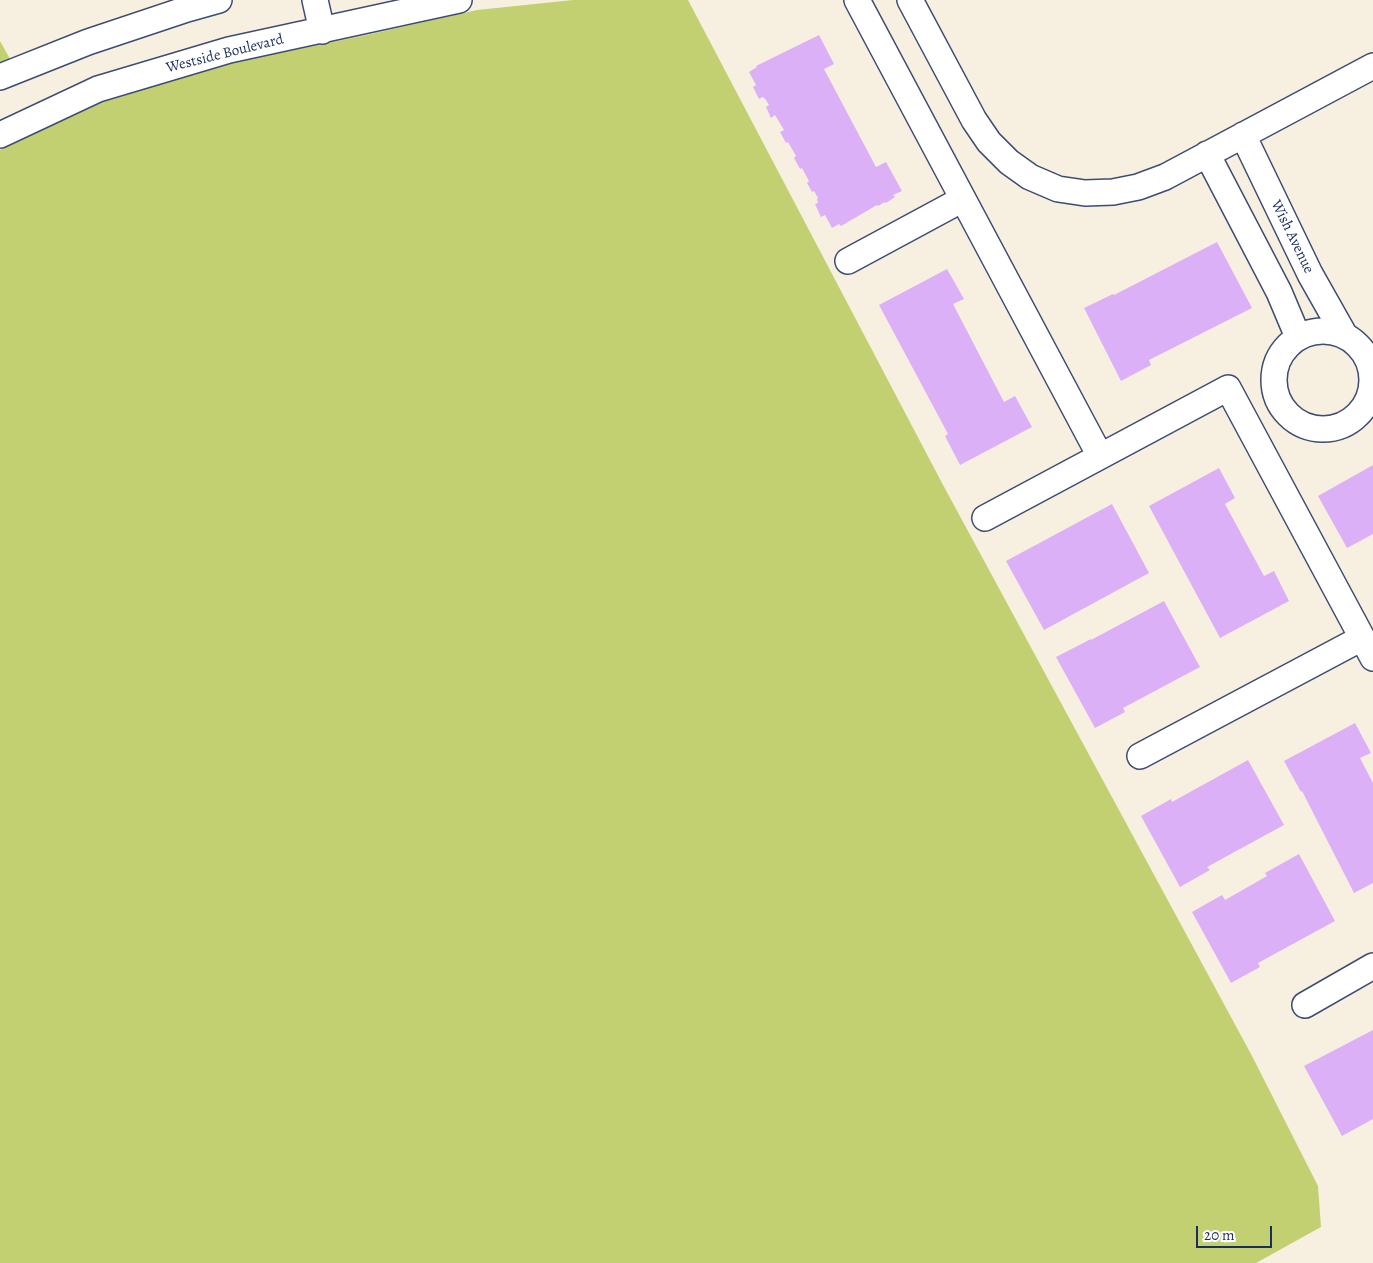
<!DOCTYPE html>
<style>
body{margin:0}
#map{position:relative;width:1373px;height:1263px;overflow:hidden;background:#f7f0e0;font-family:Alegreya,serif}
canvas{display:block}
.scale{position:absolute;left:1196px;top:1226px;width:76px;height:22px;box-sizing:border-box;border:2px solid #1b2f5e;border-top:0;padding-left:6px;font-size:15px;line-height:18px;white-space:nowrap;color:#1b2f5e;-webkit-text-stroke:4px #fff;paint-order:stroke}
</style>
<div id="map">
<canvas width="1373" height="1263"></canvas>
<div class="scale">20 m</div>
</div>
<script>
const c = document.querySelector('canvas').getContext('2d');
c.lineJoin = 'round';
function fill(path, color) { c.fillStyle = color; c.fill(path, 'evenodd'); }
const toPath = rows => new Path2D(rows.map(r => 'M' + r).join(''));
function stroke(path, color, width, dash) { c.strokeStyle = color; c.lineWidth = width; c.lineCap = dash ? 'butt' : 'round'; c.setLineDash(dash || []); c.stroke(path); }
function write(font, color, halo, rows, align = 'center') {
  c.font = font + ' Alegreya,serif'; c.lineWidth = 5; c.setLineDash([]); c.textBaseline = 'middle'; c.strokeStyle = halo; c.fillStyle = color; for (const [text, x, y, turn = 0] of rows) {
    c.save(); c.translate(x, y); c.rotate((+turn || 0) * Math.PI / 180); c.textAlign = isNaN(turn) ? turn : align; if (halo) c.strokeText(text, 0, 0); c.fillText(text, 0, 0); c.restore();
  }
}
const green = toPath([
 [573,0,688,0,942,483,1251,1054,1318,1186,1321,1227,1256,1263,0,1263,0,150,102,102,231,63,371,34,477,10],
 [0,41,10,59,0,63]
]);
const building = toPath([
 [819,35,834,64,824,69,876,167,886,162,902,191,893,195,895,197,886,203,885,202,878,206,877,205,841,226,839,224,832,228,825,215,821,217,815,204,818,203,817,199,818,198,814,191,812,192,807,183,809,181,802,168,800,169,794,158,796,156,788,142,786,143,780,132,784,130,775,115,771,118,766,107,769,105,766,100,763,97,759,99,753,87,756,85,749,72,757,67,756,66],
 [1217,242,1252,308,1149,360,1151,365,1121,381,1084,308,1113,294,1114,295],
 [947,269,964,299,953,304,1004,402,1015,396,1032,427,960,465,945,436,948,434,879,305],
 [1373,465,1373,534,1347,548,1318,496],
 [1219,468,1235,498,1225,504,1264,576,1274,571,1289,601,1220,638,1149,506],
 [1112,504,1149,573,1044,630,1006,561],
 [1164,601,1200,667,1123,708,1125,712,1095,728,1056,657,1091,639,1091,640],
 [1355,723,1371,753,1360,758,1373,783,1373,883,1354,893,1302,791,1301,792,1284,761],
 [1248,760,1284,825,1207,867,1210,870,1180,887,1141,816,1171,799,1172,802],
 [1299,854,1335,921,1258,963,1260,967,1231,983,1192,912,1222,895,1225,900,1267,876,1265,873],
 [1373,1030,1373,1119,1342,1136,1304,1066]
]);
const minor = toPath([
 [315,0,322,31],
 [857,0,1100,456],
 [910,0,974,120,989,142,1009,162,1030,177,1058,189,1085,193,1113,192,1138,187,1165,177,1373,66],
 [0,77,88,42,187,9,219,0],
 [0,135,98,89,229,50,459,0],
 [1243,135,1310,274,1345,336],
 [1207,154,1279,292,1298,337],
 [848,261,963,199],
 '1274 380a49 49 0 1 1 98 0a49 49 0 1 1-98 0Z',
 [985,518,1228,388,1373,658],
 [1140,756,1362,638],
 [1305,1005,1373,966]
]);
const streetNames = [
 ["Westside Boulevard",225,54,-14],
 ["Wish Avenue",1292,237,64]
];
fill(green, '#c3d072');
fill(building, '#dcb0f7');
stroke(minor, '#3c4c72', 28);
stroke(minor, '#fff', 25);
write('15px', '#1b2f5e', '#fff', streetNames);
</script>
